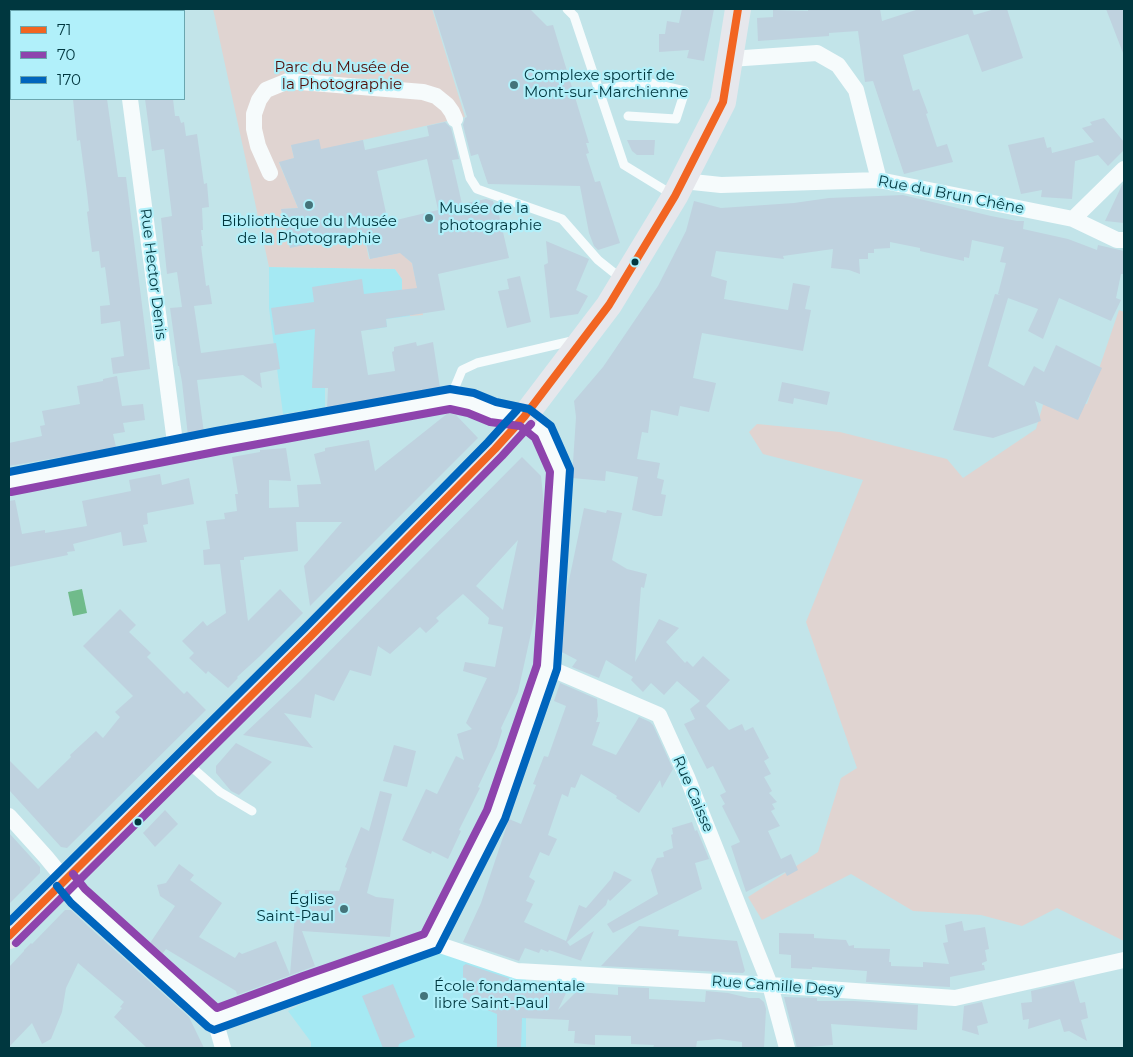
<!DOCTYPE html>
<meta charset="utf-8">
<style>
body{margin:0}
#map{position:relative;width:1133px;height:1057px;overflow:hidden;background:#c2e4e9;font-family:Montserrat,sans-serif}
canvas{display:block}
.frame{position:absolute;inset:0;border:10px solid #00373f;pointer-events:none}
.legend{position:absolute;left:10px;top:10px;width:175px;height:90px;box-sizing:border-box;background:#b1f0fa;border:1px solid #6aa6af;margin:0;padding:6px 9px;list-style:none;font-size:15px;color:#00373f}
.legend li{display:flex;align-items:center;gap:10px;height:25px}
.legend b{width:25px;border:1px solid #6aa6af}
</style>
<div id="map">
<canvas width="1133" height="1057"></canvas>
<div class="frame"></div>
<ul class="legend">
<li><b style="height:6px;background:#f26522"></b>71</li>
<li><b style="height:6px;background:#8e44ad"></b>70</li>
<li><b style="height:6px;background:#0065bd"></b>170</li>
</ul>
</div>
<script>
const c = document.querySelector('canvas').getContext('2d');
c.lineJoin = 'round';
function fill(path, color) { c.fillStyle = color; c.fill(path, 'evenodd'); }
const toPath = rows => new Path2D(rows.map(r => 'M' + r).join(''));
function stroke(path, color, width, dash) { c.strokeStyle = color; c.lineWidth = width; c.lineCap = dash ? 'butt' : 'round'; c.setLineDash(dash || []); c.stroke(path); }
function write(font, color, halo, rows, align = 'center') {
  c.font = font + ' Montserrat,sans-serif'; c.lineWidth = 4.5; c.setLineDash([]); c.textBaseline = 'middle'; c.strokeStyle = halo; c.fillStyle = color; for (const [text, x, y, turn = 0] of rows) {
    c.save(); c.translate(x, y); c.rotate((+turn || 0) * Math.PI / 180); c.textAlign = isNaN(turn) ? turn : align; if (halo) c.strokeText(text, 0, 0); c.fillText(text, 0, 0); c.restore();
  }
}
const built = toPath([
 [269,267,395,269,402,279,402,289,404,289,410,316,386,319,387,327,369,330,325,320,325,407,283,414,269,308],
 [429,951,441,951,526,978,526,1048,311,1048,311,1042,288,1011,305,1002,400,965]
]);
const green = toPath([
 [213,9,432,9,465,117,345,144,322,156,291,145,294,158,279,163,298,208,281,209,290,248,350,235,338,182,352,179,369,259,404,252,405,257,412,263,423,315,410,316,404,290,402,290,402,279,395,269,269,267],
 [1119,310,1124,312,1124,941,1057,908,1022,926,981,915,913,911,851,874,762,920,748,897,818,852,841,778,857,768,806,622,863,480,763,454,749,432,757,424,840,432,947,459,963,478,1036,429,1045,398,1087,404]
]);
const water = toPath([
 [82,589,87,613,73,616,68,592]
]);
const building = toPath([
 [433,9,530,9,547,26,553,25,589,143,586,143,589,153,586,154,595,182,600,181,620,243,598,250,594,246,589,233,580,186,488,184,478,154,471,156,463,125,465,118,467,117],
 [682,9,714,9,704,61,687,58,689,50,659,52,659,34,665,34,667,21,679,23],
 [808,9,880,9,882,21,919,9,972,9,974,15,995,9,1007,9,1023,58,982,72,968,34,903,55,913,91,919,89,928,113,926,114,937,147,947,144,953,162,904,174,873,81,865,82,858,31,829,33,829,36,758,41,757,18,773,17,773,10,808,11],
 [1106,9,1124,9,1124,53,1123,53],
 [73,99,107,99,118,177,126,177,150,369,113,374,111,358,124,356,120,321,101,324,100,306,110,305,105,267,101,268,99,251,92,252,87,212,89,211,87,193,80,140,77,141],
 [145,99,173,99,175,116,179,116,181,123,184,122,186,136,197,134,204,184,207,183,209,207,202,208,203,230,201,230,203,246,201,246,206,286,209,285,212,304,194,306,201,353,276,343,280,369,260,373,262,388,243,375,197,380,204,433,188,436,182,382,179,366,178,366,170,308,182,307,177,272,167,274,161,218,172,216,164,149,152,151],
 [1104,118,1124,142,1124,150,1108,166,1098,155,1075,161,1072,199,1041,197,1042,190,1021,194,1008,145,1044,137,1047,148,1051,147,1052,153,1094,142,1082,128,1092,125,1090,122],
 [445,122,451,128,459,159,452,160,462,204,486,199,493,201,497,214,499,215,509,258,438,274,445,310,386,319,387,327,361,331,368,375,395,371,392,352,394,351,394,347,416,342,417,346,433,342,440,388,327,409,328,388,312,388,315,329,275,335,271,308,314,302,312,287,362,279,364,294,417,288,412,263,400,253,370,259,364,232,290,248,281,209,298,208,279,162,294,158,291,145,319,139,321,149,363,140,365,150,429,136,427,126],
 [427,159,438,210,388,222,377,171],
 [627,140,655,140,654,155,637,155,632,151],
 [1124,183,1124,223,1105,221,1122,185],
 [903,195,991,216,1017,221,1024,221,1023,229,1068,239,1097,250,1098,245,1124,251,1124,274,1121,274,1116,298,1121,300,1111,321,1059,298,1043,339,1028,331,1038,309,1008,298,988,366,1024,386,1034,366,1044,372,1056,345,1102,368,1078,420,1035,401,1041,421,993,438,953,430,995,294,1001,295,998,294,1006,263,1000,262,1004,247,972,240,969,258,964,257,964,261,920,251,920,248,890,242,890,248,874,249,874,253,868,253,868,259,859,259,860,274,849,270,831,268,833,249,783,256,784,259,716,251,711,276,727,281,724,299,788,310,793,283,810,286,805,309,811,310,803,351,702,333,693,378,716,383,709,412,680,406,678,416,651,410,648,433,642,432,637,459,660,463,657,478,664,480,661,494,666,495,662,516,655,516,632,510,638,477,606,471,605,481,572,478,576,417,574,401,603,367,658,286,686,231,694,201,721,208,794,203,829,198],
 [546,241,589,259,576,290,588,296,578,314,550,318,544,265,548,263],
 [520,276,531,322,507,328,498,291,509,289,507,279],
 [117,376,122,406,143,404,145,420,123,423,125,432,113,434,116,447,61,458,61,457,9,466,9,443,42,436,40,426,45,425,42,411,80,404,77,386,103,381,103,379],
 [782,382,830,392,827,405,794,398,793,404,778,401],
 [448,413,456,415,478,438,310,606,304,566,342,522,296,522,298,551,244,557,244,560,240,560,248,621,280,589,303,613,260,656,237,677,238,678,228,688,208,671,206,674,189,658,194,653,182,641,203,621,207,626,226,613,220,564,204,565,203,550,210,549,206,521,225,519,224,513,237,511,235,494,238,494,232,457,260,452,260,450,286,448,291,481,269,480,269,508,299,507,297,485,321,484,314,454,325,451,325,448,369,440,375,471],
 [522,457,541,476,545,514,543,579,518,692,501,728,502,731,497,747,478,787,480,788,459,830,461,831,448,859,432,851,431,854,402,840,426,789,437,794,456,756,464,760,457,734,472,729,466,723,487,678,463,671,465,662,495,667,503,627,488,624,489,618,463,594,436,618,439,621,426,633,420,627,390,654,378,646,371,676,350,670,334,701,315,694,311,718,284,713,313,748,243,735,300,681],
 [518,540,503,610,476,586],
 [160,474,162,485,189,478,194,504,147,513,148,524,143,525,147,542,123,546,121,532,73,544,75,551,67,552,68,555,9,567,9,501,15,500,22,534,45,530,45,533,87,526,82,501,131,491,129,480],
 [584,508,606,513,607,510,622,513,612,560,627,569,647,574,644,588,641,587,635,662,659,619,679,628,666,642,685,663,687,661,693,667,703,656,730,680,706,706,704,704,729,730,742,724,745,731,753,727,769,758,764,761,771,774,764,777,772,791,769,793,777,802,772,804,775,809,771,811,780,826,768,831,781,859,791,854,798,870,787,876,785,872,746,892,731,846,740,842,722,806,725,804,720,795,726,792,713,766,707,769,684,724,695,719,690,709,700,701,677,681,664,695,651,683,643,692,631,680,633,677,606,660,599,678,572,667,577,660,558,650,560,624],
 [120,609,136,625,129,632,151,653,147,657,184,694,187,691,206,710,67,848,61,847,9,790,9,760,38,789,71,757,70,755,96,731,103,738,120,717,115,712,133,696,83,646],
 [560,683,597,699,598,716,596,722,600,722,592,745,616,755,639,717,650,722,653,725,673,769,662,788,660,780,639,813,616,798,617,796,581,774,575,788,571,787,568,797,562,794,548,835,557,839,549,856,540,852,529,877,535,881,526,901,533,904,524,922,566,941,579,905,586,908,611,879,614,871,632,880,610,901,608,899,606,905,567,942,570,946,594,931,581,960,582,961,549,950,548,952,541,949,539,953,525,948,519,961,463,942,481,903,509,819,521,824,536,785,533,784,544,756,548,757,566,706,554,701],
 [236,743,272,762,239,795,231,791,216,773,216,766],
 [394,745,416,751,407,787,383,781],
 [380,791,392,794,367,893,376,897,394,899,390,937,302,931,315,966,237,995,236,991,166,949,161,956,148,946,175,906,160,896,157,885,166,883,179,864,194,875,190,880,222,903,199,937,235,958,239,952,242,954,276,941,290,975,296,902,304,899,305,890,339,891,347,868,345,867,361,827,369,831],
 [165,810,178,824,155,847,143,833],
 [692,822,695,831,697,830,709,859,695,863,702,889,613,933,607,924,658,894,651,870,657,858,664,857,663,852,673,848,671,835,673,834,672,828],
 [9,833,40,867,40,873,9,904],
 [65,910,71,910,89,927,189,1017,204,1048,147,1048,114,1017,122,1008,120,1007,124,1002,78,963,66,988,62,1012,51,1039,42,1044,32,1023,9,1047,9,967,24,951,24,950,31,943,32,944],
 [962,921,964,931,985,927,989,949,985,950,987,961,982,963,982,965,984,965,985,970,950,977,950,987,866,982,867,971,812,967,812,969,791,968,791,955,779,954,779,933,814,934,814,938,846,940,849,946,854,945,854,948,890,949,889,962,891,962,891,966,923,967,923,962,949,964,943,943,948,942,945,925],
 [639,926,679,930,678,936,737,941,745,971,743,973,601,966],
 [466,964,514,980,524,981,524,988,554,989,554,990,567,991,558,1010,576,992,618,995,618,987,649,988,649,999,705,1002,706,991,728,993,749,998,759,998,764,1002,766,1009,764,1048,742,1048,742,1042,719,1039,697,1041,696,1048,653,1048,654,1045,631,1044,631,1036,595,1035,595,1045,574,1043,575,1031,568,1031,569,1020,522,1018,521,1048,497,1048,497,1014,463,1000,463,966],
 [1074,981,1080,1003,1085,1002,1088,1018,1081,1020,1087,1041,1069,1031,1064,1032,1060,1019,1028,1029,1029,1019,1023,1020,1021,1003,1032,1002,1031,991],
 [393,984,415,1037,399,1044,398,1048,383,1048,362,996],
 [784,997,817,998,817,1001,854,1001,918,1005,917,1030,831,1024,833,1045,797,1048],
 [982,1002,988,1023,977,1026,979,1035,962,1030,964,1006]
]);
const lane = toPath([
 [567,9,574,16,624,165,673,195],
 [599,89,650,83,685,91,676,119,628,116],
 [455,119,470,178,477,189,562,219,598,260,623,280],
 [450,399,462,370,477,363,576,340],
 [186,762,220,792,252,811]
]);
const street = toPath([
 [119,9,119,11],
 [730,59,817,53,838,65,856,90,879,180],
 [130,99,176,450],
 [270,173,258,146,254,129,254,114,259,100,266,90,288,81,423,92,436,96,447,105,452,112,455,119],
 [683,181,721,185,879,180,1073,219,1117,240,1124,240],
 [1073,219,1124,169],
 [9,482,218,441,450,399,471,403,493,412,524,417,543,432,560,470,547,667,496,814,431,942,306,985,215,1020],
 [547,667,659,715,687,777,770,985,787,1048],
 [9,816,46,857,78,896,215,1020],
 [431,942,517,971,770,985,955,998,1124,960],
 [215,1020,223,1048]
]);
const primary = toPath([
 [9,936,310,637,495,449,524,417,609,305,675,196,723,102,738,9]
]);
const bus1 = toPath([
 [9,936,310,637,495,449,524,417,609,305,675,196,723,102,738,9]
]);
const bus2 = toPath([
 [11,492,220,451,450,409,468,413,490,422,520,426,535,438,550,472,537,665,487,810,424,934,303,976,217,1008,85,889,73,874],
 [16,943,317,644,502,456,531,424]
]);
const bus3 = toPath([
 [9,472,216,431,450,389,474,393,496,402,529,409,551,426,570,469,557,669,505,819,438,950,214,1030,208,1027,71,903,57,886],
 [9,922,303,630,488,442,517,410]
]);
const markers = [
 [514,85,5,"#44747a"],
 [309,205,5,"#44747a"],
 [429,218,5,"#44747a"],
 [635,262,4.5,"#00373f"],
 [138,822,4.5,"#00373f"],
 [344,909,5,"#44747a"],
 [424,996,5,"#44747a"]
];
const parkNames = [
 ["Parc du Musée de",342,68],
 ["la Photographie",342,85]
];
const poiNames = [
 ["Complexe sportif de",524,76],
 ["Mont-sur-Marchienne",524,93],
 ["Musée de la",439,209],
 ["photographie",439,226],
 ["Bibliothèque du Musée",309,222,"center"],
 ["de la Photographie",309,239,"center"],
 ["Église",334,900,"right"],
 ["Saint-Paul",334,917,"right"],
 ["École fondamentale",434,987],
 ["libre Saint-Paul",434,1004]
];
const streetNames = [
 ["Rue du Brun Chêne",951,195,11],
 ["Rue Hector Denis",153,274,83],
 ["Rue Caisse",693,794,67],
 ["Rue Camille Desy",777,986,4]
];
fill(built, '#a5e9f3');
fill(green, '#e0d4d1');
fill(water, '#70bb8b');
fill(building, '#bfd2df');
stroke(lane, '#f6fbfc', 9);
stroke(street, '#f6fbfc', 16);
stroke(primary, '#e6e7ec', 26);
stroke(bus1, '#f26522', 8);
stroke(bus2, '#8e44ad', 8);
stroke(bus3, '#0065bd', 8);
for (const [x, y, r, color] of markers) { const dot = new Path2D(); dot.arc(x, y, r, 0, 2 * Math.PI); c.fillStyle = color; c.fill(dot); stroke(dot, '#b1f0fa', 2); }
write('15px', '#520e09', '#b1f0fa', parkNames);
write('15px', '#00373f', '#b1f0fa', poiNames, 'left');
write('15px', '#00373f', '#b1f0fa', streetNames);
</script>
